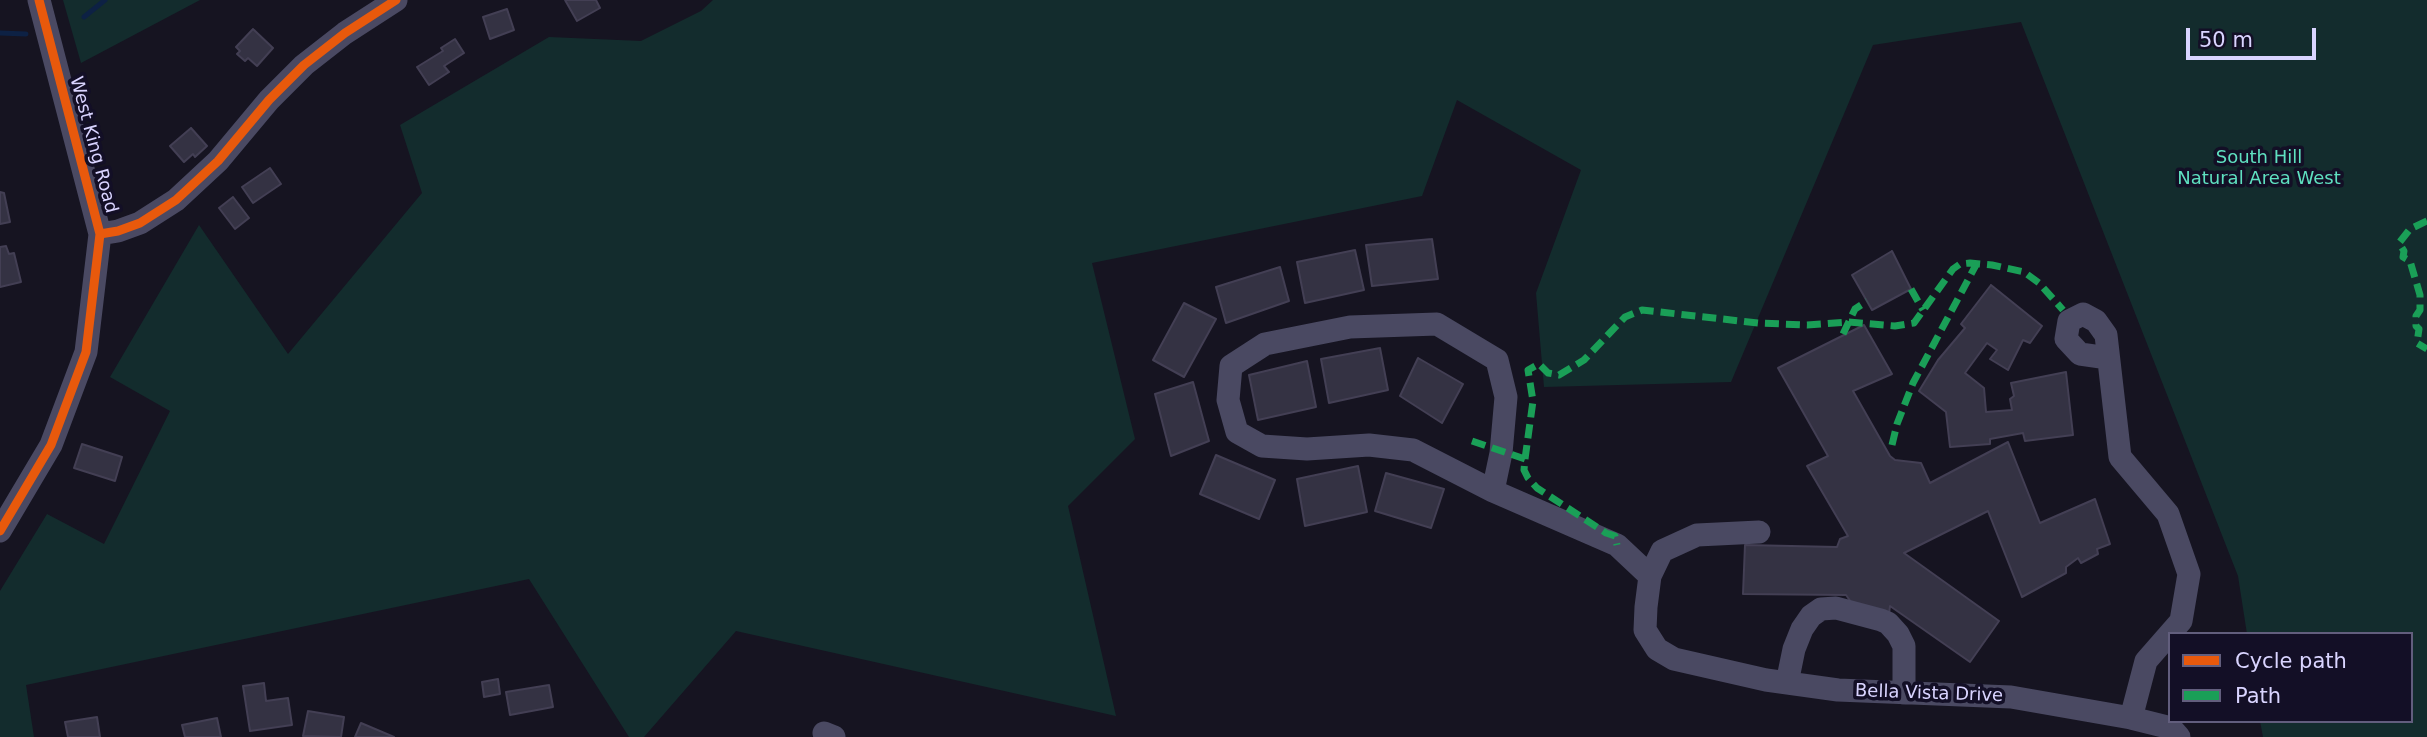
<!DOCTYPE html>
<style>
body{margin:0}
#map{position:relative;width:2427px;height:737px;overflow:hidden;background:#161421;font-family:"DejaVu Sans",sans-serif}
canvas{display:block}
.legend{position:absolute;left:2168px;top:632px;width:245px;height:91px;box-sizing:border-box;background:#130f26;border:2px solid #625e7d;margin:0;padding:9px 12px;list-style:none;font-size:21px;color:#d9d4ff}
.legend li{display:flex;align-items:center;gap:14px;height:35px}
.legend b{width:35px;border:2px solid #625e7d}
.scale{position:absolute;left:2186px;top:28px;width:130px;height:32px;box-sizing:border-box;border:4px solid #d9d4ff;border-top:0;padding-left:9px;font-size:21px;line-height:24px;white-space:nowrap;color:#d9d4ff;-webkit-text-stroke:5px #130f26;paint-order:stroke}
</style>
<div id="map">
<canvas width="2427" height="737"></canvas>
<ul class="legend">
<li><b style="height:9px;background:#e8590c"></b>Cycle path</li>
<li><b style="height:9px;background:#1a9f57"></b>Path</li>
</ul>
<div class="scale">50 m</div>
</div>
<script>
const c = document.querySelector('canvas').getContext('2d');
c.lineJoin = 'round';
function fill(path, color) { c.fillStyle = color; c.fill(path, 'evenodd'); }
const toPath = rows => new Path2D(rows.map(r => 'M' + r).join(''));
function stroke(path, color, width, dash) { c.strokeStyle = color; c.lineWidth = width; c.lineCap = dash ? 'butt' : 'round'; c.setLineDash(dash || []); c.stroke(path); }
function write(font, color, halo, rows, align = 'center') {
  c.font = font + ' "DejaVu Sans",sans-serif'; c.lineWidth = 7; c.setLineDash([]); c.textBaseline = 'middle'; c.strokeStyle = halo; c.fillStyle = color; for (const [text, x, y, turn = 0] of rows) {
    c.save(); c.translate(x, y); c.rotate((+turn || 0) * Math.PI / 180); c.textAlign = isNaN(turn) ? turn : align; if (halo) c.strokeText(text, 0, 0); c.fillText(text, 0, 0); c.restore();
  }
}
const green = toPath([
 [63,0,200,0,81,63],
 [713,0,2427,0,2427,737,2263,737,2260,721,2411,721,2411,634,2247,634,2238,576,2021,22,1873,45,1731,382,1544,387,1536,293,1581,170,1457,100,1422,196,1092,263,1135,439,1068,506,1116,716,736,631,644,737,629,737,529,579,26,685,34,737,0,737,0,591,47,514,104,544,170,411,110,377,199,225,288,354,422,193,400,125,549,37,641,41,701,11]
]);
const stream = toPath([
 [84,17,105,0],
 [0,33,26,34]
]);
const building = toPath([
 [565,0,596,0,600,8,577,21,565,0],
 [507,9,514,30,490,39,483,17,507,9],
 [253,29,273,48,257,66,248,58,245,61,237,54,240,51,236,47,253,29],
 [455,39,464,53,444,66,449,72,429,85,417,67,443,51,441,48,455,39],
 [191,128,207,146,195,157,193,154,184,162,170,146,191,128],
 [270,168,281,184,253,203,242,187,270,168],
 [0,192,4,193,10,222,0,224,0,192],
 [233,197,249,218,235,229,219,208,233,197],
 [1432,239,1438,279,1372,286,1366,245,1432,239],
 [6,246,9,254,14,253,21,282,0,287,0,247,6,246],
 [1355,250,1364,290,1305,303,1297,262,1355,250],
 [1892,251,1911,289,1872,310,1852,275,1892,251],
 [1280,267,1289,301,1226,323,1216,287,1280,267],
 [1991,285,2042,326,2030,343,2023,340,2008,370,1990,359,1997,350,1987,343,1965,373,1984,388,1986,412,2012,410,2010,399,2014,396,2011,383,2066,372,2073,435,2025,441,2023,433,1990,439,1990,444,1950,447,1946,412,1919,391,1938,360,1965,328,1961,324,1991,285],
 [1184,303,1216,319,1184,377,1153,360,1184,303],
 [1864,325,1892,374,1853,391,1890,456,1895,460,1921,463,1930,483,2008,442,2040,523,2095,499,2110,544,2097,549,2098,554,2081,563,2078,558,2066,567,2066,573,2022,597,1988,511,1904,553,1999,621,1970,662,1890,606,1889,614,1851,602,1846,595,1743,594,1745,545,1837,547,1840,539,1848,536,1807,466,1828,456,1778,368,1864,325],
 [1380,348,1388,390,1329,403,1321,359,1380,348],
 [1418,358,1463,384,1442,423,1400,396,1418,358],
 [1307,361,1316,407,1258,420,1249,375,1307,361],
 [1193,382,1209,441,1171,456,1155,394,1193,382],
 [82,444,122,457,115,481,74,468,82,444],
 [1216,455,1275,480,1259,519,1200,494,1216,455],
 [1358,466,1367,512,1305,526,1297,479,1358,466],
 [1386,473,1444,489,1431,528,1375,511,1386,473],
 [498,679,500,694,484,697,482,682,498,679],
 [264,683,266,701,288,698,292,725,250,731,243,686,264,683],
 [549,685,553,707,510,715,506,692,549,685],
 [308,711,344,717,341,737,303,736,308,711],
 [97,717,100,737,68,737,65,722,97,717],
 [217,718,221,737,185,737,182,725,217,718],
 [361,723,394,737,355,737,361,723]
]);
const minor = toPath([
 [100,234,118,231,140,223,176,200,218,161,269,100,304,65,345,33,396,0],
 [2108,358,2080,354,2066,339,2069,321,2083,314,2096,321,2106,335,2120,457,2168,514,2189,574,2181,621,2146,661,2131,718],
 [1493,491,1501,453,1506,397,1497,360,1437,324,1350,327,1265,344,1231,366,1228,400,1237,432,1262,446,1307,449,1369,445,1413,450,1493,491,1617,545,1650,576],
 [0,531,51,445,86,352,100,234,39,0],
 [1759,532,1697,535,1662,551,1650,576,1646,607,1645,630,1657,649,1674,659,1766,680,1838,690,2011,697,2131,718,2171,728,2179,737],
 [1787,683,1794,649,1802,629,1811,616,1821,609,1836,608,1881,620,1888,623,1898,634,1904,646,1904,693],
 [824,733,834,737]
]);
const quiet = toPath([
 [2427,221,2410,229,2399,243,2404,251,2403,257,2410,261,2420,295,2420,310,2416,316,2416,326,2419,329,2417,343,2427,349],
 [1911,289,1923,310],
 [1843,334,1855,309,1867,301],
 [1472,441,1525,459,1524,470,1528,478,1537,488,1606,533,1615,536,1617,545],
 [1892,445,1897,424,1913,383,1977,263],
 [1525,459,1533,401,1528,370,1539,364,1548,373,1559,375,1584,360,1625,317,1642,310,1758,323,1807,325,1848,322,1895,326,1914,323,1953,269,1960,264,1970,263,1992,265,2024,272,2039,283,2063,310]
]);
const cycleway = toPath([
 [100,234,118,231,140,223,176,200,218,161,269,100,304,65,345,33,396,0],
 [0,531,51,445,86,352,100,234,39,0]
]);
const streetNames = [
 ["West King Road",93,145,75],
 ["Bella Vista Drive",1929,694,2]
];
const parkNames = [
 ["South Hill",2259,158],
 ["Natural Area West",2259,179]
];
fill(green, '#132c2d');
stroke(stream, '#0d2144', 5);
fill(building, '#343243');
stroke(building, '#433f54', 2);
stroke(minor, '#4a4962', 23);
stroke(quiet, '#1a9f57', 7, [14, 7]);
stroke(cycleway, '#e8590c', 9);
write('18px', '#d9d4ff', '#130f26', streetNames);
write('18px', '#5fe0c0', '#130f26', parkNames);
</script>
